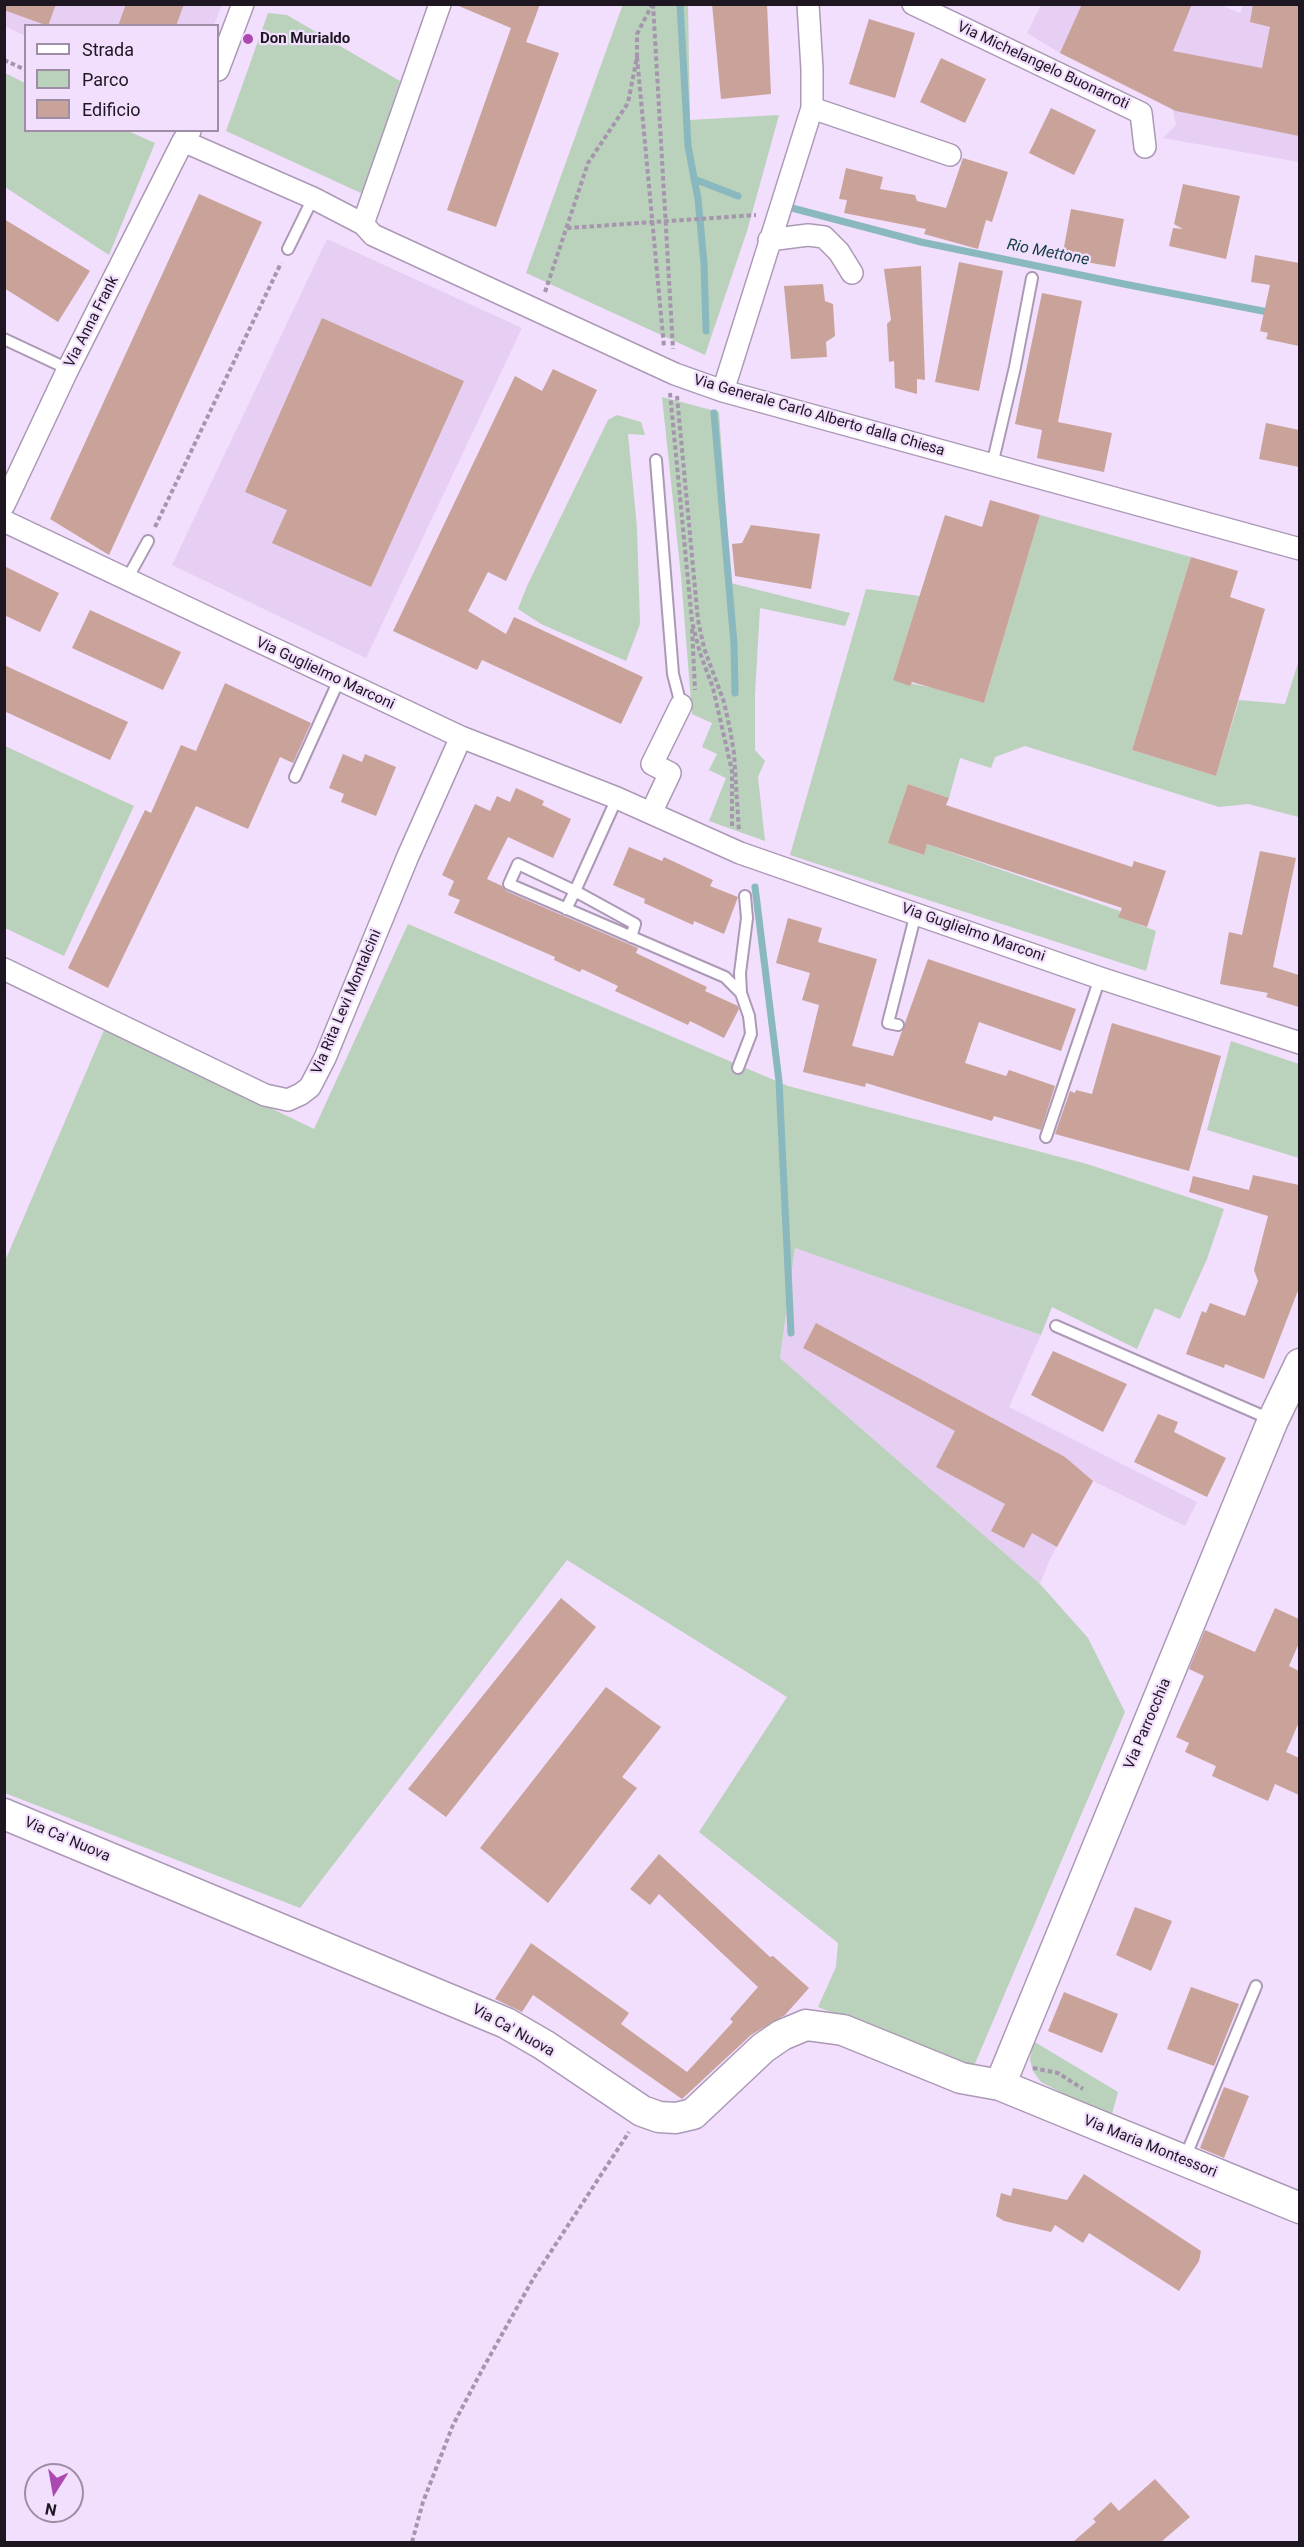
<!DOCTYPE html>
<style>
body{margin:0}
#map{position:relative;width:1304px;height:2547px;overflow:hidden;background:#f2defd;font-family:Roboto,sans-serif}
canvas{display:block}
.frame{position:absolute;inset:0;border:6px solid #1e1721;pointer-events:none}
.legend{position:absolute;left:24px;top:24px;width:195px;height:108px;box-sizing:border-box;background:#f2defd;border:2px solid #9d8ea5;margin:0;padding:8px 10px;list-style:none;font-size:18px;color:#1e1721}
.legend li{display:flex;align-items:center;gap:12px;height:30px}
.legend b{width:30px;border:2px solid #9d8ea5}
.north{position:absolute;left:24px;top:2463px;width:60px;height:60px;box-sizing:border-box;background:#f2defd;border:2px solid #9d8ea5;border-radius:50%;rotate:191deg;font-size:16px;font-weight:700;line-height:24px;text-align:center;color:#1e1721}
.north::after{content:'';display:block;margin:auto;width:21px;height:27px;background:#ab49b0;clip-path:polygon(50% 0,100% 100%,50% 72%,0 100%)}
</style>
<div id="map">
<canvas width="1304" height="2547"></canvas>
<div class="frame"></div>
<ul class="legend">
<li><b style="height:8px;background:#fff"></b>Strada</li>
<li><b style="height:16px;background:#bad1bb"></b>Parco</li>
<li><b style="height:16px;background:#c9a39a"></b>Edificio</li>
</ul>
<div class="north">N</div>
</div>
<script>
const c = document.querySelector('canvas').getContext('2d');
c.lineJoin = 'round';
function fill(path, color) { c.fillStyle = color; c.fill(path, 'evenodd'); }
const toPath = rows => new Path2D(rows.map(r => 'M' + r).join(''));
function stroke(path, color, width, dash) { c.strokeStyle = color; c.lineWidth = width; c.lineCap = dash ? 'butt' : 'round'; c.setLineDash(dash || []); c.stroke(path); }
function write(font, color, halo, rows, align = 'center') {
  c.font = font + ' Roboto,sans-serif'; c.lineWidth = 4.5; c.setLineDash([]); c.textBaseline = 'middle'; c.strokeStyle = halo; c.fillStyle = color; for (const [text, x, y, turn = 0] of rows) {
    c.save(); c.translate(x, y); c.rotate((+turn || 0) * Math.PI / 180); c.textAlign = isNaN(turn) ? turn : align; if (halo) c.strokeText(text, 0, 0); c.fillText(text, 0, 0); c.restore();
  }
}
const built = toPath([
 [1219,4,1240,13,1243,5,1299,5,1299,162,1163,138,1176,125,1173,110,1060,53,1027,33,1041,5],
 [5,5,222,5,214,25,26,26,25,36,5,26],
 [327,239,522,328,366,658,172,565],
 [795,1248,1041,1335,1009,1407,1197,1502,1185,1526,1093,1481,1050,1559,1040,1584,780,1358]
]);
const green = toPath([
 [623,4,688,5,690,120,779,115,747,231,705,355,526,273],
 [268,13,287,15,400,81,363,194,226,131],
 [5,73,25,83,26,130,128,131,155,143,109,255,5,187],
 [662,397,719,412,731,583,850,613,845,626,760,608,755,694,755,750,765,761,758,777,765,841,709,821,726,778,709,770,717,754,702,747,712,723,692,714,681,576],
 [617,415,641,422,645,435,628,434,637,528,640,624,626,661,541,624,518,609,527,586,608,420],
 [1040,515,1191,557,1132,750,1216,776,1239,700,1285,704,1299,660,1299,817,1248,804,1219,807,1025,746,995,757,991,768,960,758,949,798,908,784,889,843,923,855,927,844,1120,911,1119,917,1156,931,1146,971,790,855,866,589,920,596,893,680,934,688,984,703],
 [5,746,134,806,64,956,5,928],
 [408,924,788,1086,1087,1164,1224,1209,1207,1259,1180,1319,1155,1308,1137,1349,1052,1307,1041,1335,795,1248,780,1358,1040,1584,1088,1638,1125,1712,973,2068,818,2007,836,1967,838,1943,699,1832,787,1697,567,1560,300,1908,5,1793,5,1261,105,1028,314,1129],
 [1231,1041,1299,1064,1299,1158,1207,1130],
 [1033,2041,1118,2092,1111,2118,1041,2082,1033,2071,1030,2060]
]);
const stream = toPath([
 [680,4,688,146,698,199,704,263,706,331],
 [694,179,738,196],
 [792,208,921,242,1124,284,1273,313],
 [714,413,734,644,735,693],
 [755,887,779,1081,791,1333]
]);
const building = toPath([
 [4,4,56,4,48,26,4,10],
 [126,4,184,4,176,26,118,26],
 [454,4,540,4,526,42,559,53,496,227,447,210,511,28],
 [712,4,767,4,771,94,721,99],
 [1082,4,1192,4,1173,51,1262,68,1270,27,1250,22,1253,4,1299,4,1299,136,1176,111,1060,53],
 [869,19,915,33,895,98,849,84],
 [941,58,986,79,965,123,920,102],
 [1051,108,1096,130,1074,175,1029,153],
 [963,158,1008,172,992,222,986,220,978,249,924,234,926,229,844,213,847,200,839,199,846,168,883,177,880,189,915,195,917,201,946,208],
 [1183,184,1240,196,1226,259,1169,246,1173,228,1183,229,1174,224],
 [199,194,262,222,109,555,50,519],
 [1071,209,1124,219,1115,267,1062,258],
 [4,219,90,271,58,322,4,288],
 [1255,255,1299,263,1299,346,1266,339,1268,333,1260,331,1270,285,1251,282],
 [959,262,1003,271,979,391,935,382],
 [921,266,925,380,917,379,917,394,895,388,894,361,889,362,887,324,891,320,884,269],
 [823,284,825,301,833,304,835,336,826,342,827,357,791,359,784,286],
 [1042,293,1082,301,1058,422,1112,433,1104,472,1037,458,1042,430,1015,424],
 [322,318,464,381,371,587,272,543,287,510,245,492],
 [553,369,597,390,506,581,488,572,468,611,506,634,514,617,643,677,621,724,482,660,477,670,393,631,515,376,542,391],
 [1266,423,1299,430,1299,467,1259,459],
 [990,500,1040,515,984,703,912,682,910,686,893,680,945,515,982,527],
 [751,525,820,534,811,589,735,576,732,544,742,543],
 [1191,557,1238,571,1230,597,1265,609,1216,776,1132,750],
 [4,566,59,593,40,632,4,615],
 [90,610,181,652,163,690,72,648],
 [4,665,128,722,110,760,4,711],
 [225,683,311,723,293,763,280,757,248,829,196,806,108,988,68,968,145,810,151,813,181,745,196,751],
 [343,754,362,762,365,754,396,767,376,816,341,802,344,794,329,788],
 [908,784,949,798,946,805,1132,867,1134,861,1166,871,1147,927,1118,917,1122,908,927,844,924,855,888,843],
 [516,788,544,801,542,805,571,819,553,858,508,837,487,879,502,886,506,891,638,948,636,953,707,987,705,991,738,1006,739,1009,724,1038,690,1021,688,1025,615,991,618,986,582,969,580,972,554,960,555,957,454,913,460,900,448,895,454,881,442,875,475,804,490,811,497,796,510,802],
 [629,847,662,861,664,857,713,880,710,886,738,897,724,934,694,921,693,925,644,903,645,899,613,885],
 [1260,851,1296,858,1273,967,1299,975,1299,1007,1266,997,1268,993,1220,984,1229,932,1242,935],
 [788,918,822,928,818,942,877,959,852,1046,893,1056,928,959,1076,1009,1061,1051,979,1022,965,1063,1006,1076,1009,1070,1055,1086,1041,1130,994,1116,992,1121,866,1083,865,1087,803,1072,819,1005,802,1000,810,973,776,963],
 [1112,1023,1221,1056,1189,1171,1055,1134,1070,1091,1075,1093,1076,1090,1092,1094],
 [1253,1175,1299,1185,1299,1288,1264,1379,1225,1364,1224,1368,1186,1354,1202,1311,1206,1313,1210,1303,1245,1316,1258,1281,1254,1270,1268,1216,1189,1192,1193,1176,1249,1190],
 [816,1323,1065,1457,1093,1481,1057,1547,1032,1533,1024,1548,991,1531,1005,1504,936,1467,955,1431,803,1348],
 [1053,1351,1127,1384,1103,1432,1031,1395],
 [1158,1414,1178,1422,1174,1432,1226,1458,1207,1497,1134,1462],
 [561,1598,596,1627,446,1817,408,1789],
 [1275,1608,1299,1619,1299,1643,1289,1666,1299,1671,1299,1722,1286,1752,1299,1758,1299,1795,1275,1784,1268,1801,1212,1776,1216,1766,1185,1752,1189,1743,1176,1737,1204,1676,1189,1669,1205,1630,1255,1652],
 [606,1687,661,1727,622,1777,637,1788,548,1903,480,1848],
 [659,1854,770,1957,773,1956,809,1988,785,2015,751,2035,682,2099,533,1995,522,2012,495,1999,531,1943,629,2013,621,2024,687,2072,733,2022,730,2019,758,1987,659,1894,650,1905,630,1889],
 [1135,1907,1172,1921,1151,1971,1116,1955],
 [1191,1987,1239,2004,1214,2066,1167,2049],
 [1064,1992,1118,2014,1102,2053,1048,2031],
 [1224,2087,1249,2096,1224,2158,1200,2148],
 [1084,2174,1201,2251,1199,2261,1179,2291,1089,2233,1083,2243,1055,2225,1051,2232,1004,2221,996,2216,1001,2193,1011,2196,1013,2188,1067,2200],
 [1155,2479,1190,2517,1161,2542,1073,2542,1096,2522,1093,2519,1111,2502,1119,2511]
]);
const path = toPath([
 [653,4,673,349],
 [637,57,664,347],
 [4,60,26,70],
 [567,228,756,215],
 [545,292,588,163,628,103,637,57,637,34,652,5],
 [670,393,692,622,700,653,713,688,732,771,732,826],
 [677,396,698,620,704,648,724,702,730,729,734,753,739,832],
 [155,527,281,263],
 [692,629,695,690],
 [1033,2068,1058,2073,1083,2089],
 [412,2542,423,2502,453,2425,482,2370,533,2279,629,2132]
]);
const lane = toPath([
 [288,249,313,198],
 [4,339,68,369],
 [656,460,673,674,681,705],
 [992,465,1015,367,1032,278],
 [126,581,148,541],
 [295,777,339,680],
 [617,798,575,891,518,864,509,884,725,977,741,993,749,1016,751,1034,738,1068],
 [566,909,575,891,635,924,631,937],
 [741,993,740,973,747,918,745,896],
 [898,1025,888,1023,916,913],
 [1046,1137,1100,978],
 [1056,1326,1270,1419],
 [1184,2160,1256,1986]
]);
const street = toPath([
 [913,4,1141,113,1145,147],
 [218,70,243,4],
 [812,108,950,155],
 [183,141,313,198,363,224,373,235,675,374,723,391,1300,549],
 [363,224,440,4],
 [769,240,808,235,824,237,839,252,852,273],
 [723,391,812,108,812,69,808,4],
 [4,505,68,369,183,141,190,131],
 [4,521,461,737,617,798,740,853,1100,978,1300,1043],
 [651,813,670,773,652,764,681,705],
 [4,969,265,1095,288,1100,301,1094,310,1087,325,1058,408,856,461,737]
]);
const secondary = toPath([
 [4,1814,506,2023,544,2045,642,2111,659,2117,676,2118,693,2114,763,2048,782,2035,806,2025,843,2030,961,2078,1000,2085,1300,2208],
 [1000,2085,1273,1420,1300,1364]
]);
const markers = [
 [248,39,6,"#ab49b0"]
];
const poiNames = [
 ["Don Murialdo",260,39]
];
const streetNames = [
 ["Via Michelangelo Buonarroti",1043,66,25],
 ["Via Anna Frank",92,322,-63],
 ["Via Generale Carlo Alberto dalla Chiesa",819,416,16],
 ["Via Guglielmo Marconi",325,674,25],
 ["Via Guglielmo Marconi",973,933,19],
 ["Via Rita Levi Montalcini",347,1002,-67],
 ["Via Parrocchia",1148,1724,-67],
 ["Via Ca' Nuova",67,1840,23],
 ["Via Ca' Nuova",513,2031,29],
 ["Via Maria Montessori",1150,2147,22]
];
const waterNames = [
 ["Rio Mettone",1048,253,11]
];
fill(built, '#e7cff4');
fill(green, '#bad1bb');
stroke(stream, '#89b8be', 7);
fill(building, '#c9a39a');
stroke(lane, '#ab99b6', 14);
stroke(street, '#ab99b6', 24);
stroke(secondary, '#ab99b6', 33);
stroke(path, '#a596ad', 4, [4.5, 3]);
stroke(lane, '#fff', 10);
stroke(street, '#fff', 21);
stroke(secondary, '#fff', 30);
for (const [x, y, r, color] of markers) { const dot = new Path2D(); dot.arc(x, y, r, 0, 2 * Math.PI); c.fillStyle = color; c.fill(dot); stroke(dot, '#f2defd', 2); }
write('bold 15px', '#1e1721', '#f2defd', poiNames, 'left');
write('15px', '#1e1721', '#f2defd', streetNames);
write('italic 16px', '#133f44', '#f2defd', waterNames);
</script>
